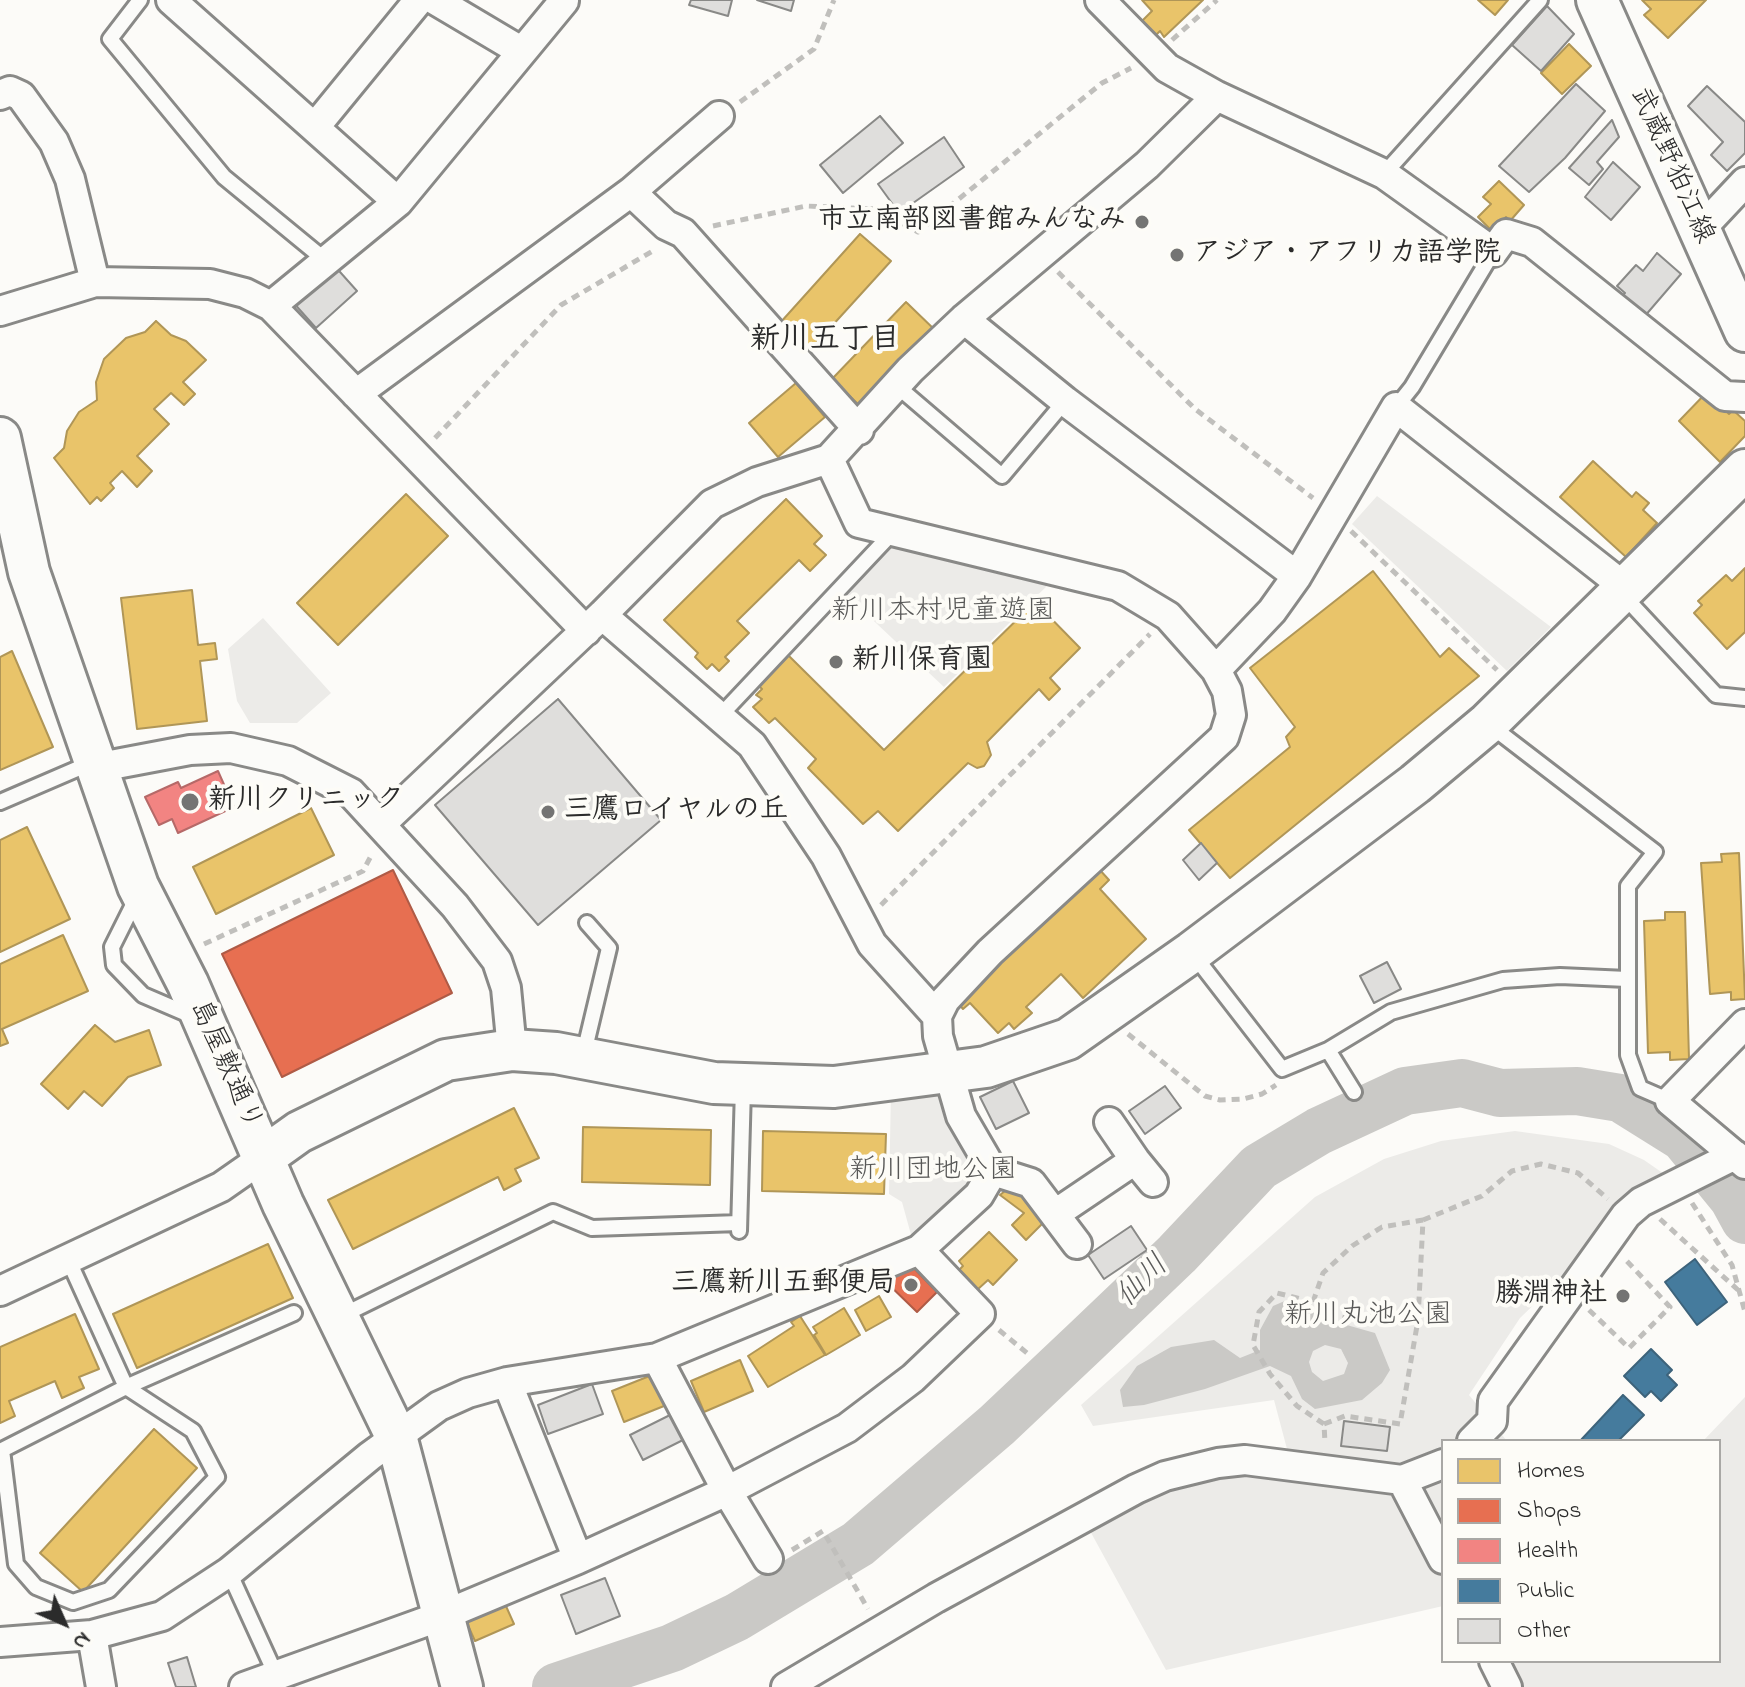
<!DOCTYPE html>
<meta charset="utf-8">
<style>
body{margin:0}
#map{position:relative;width:1745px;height:1687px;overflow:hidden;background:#fcfbf8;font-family:"Indie Flower",sans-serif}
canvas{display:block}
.legend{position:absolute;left:1441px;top:1439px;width:280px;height:224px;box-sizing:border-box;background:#fdfcf7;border:2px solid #a9a8a5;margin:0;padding:10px 14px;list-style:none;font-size:24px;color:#2b2b2b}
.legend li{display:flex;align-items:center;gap:16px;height:40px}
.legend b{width:40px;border:2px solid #a9a8a5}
.north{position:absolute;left:24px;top:1583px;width:80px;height:80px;-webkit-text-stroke:6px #fdfcf7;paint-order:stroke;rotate:135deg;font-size:22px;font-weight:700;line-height:32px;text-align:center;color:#2b2b2b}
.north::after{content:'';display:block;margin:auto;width:28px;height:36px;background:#2b2b2b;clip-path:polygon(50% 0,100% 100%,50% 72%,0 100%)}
</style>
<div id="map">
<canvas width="1745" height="1687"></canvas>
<ul class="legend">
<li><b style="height:22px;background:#e9c46a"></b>Homes</li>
<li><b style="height:22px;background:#e76f51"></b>Shops</li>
<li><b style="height:22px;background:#f28482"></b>Health</li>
<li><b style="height:22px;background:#457b9d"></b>Public</li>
<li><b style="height:22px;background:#dfdedc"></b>Other</li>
</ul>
<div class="north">N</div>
</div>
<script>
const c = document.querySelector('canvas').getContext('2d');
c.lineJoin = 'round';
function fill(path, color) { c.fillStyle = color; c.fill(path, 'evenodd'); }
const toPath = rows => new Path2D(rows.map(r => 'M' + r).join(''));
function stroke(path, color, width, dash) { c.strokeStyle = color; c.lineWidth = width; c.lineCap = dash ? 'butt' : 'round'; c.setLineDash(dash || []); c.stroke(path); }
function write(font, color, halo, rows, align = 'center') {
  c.font = font + ' "Indie Flower","Klee One",sans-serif'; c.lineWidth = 8; c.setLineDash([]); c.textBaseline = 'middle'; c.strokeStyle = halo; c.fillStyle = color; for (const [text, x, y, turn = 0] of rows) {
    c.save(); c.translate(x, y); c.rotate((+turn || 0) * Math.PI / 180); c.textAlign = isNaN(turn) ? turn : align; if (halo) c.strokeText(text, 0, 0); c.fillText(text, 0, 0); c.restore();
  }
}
const green = toPath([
 [1377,496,1551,627,1507,671,1352,524],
 [889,544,1051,582,944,687,842,591],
 [263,618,331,693,297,723,250,723,237,701,228,649],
 [943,1083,986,1175,913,1242,902,1202,889,1194,891,1090],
 [1515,1131,1609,1144,1644,1160,1667,1176,1520,1318,1469,1395,1507,1441,1443,1441,1443,1606,1166,1670,1083,1518,1136,1489,1291,1464,1274,1400,1093,1426,1081,1405,1315,1197,1384,1159,1441,1141],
 [1745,1397,1745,1687,1507,1687,1494,1661,1719,1661,1719,1441,1703,1441]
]);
const water = toPath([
 [1287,1300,1336,1322,1375,1333,1390,1370,1382,1383,1362,1400,1315,1409,1302,1399,1291,1376,1270,1366,1205,1389,1144,1405,1123,1407,1120,1390,1137,1366,1171,1347,1214,1340,1240,1358,1260,1350,1260,1330,1273,1306],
 [1325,1345,1341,1349,1348,1363,1344,1374,1323,1381,1312,1372,1309,1362,1313,1351]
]);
const homes = toPath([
 [1142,0,1203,0,1164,37,1160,31,1156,35,1142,21,1152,11,1142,0],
 [1478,0,1508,0,1495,15,1478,0],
 [1642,0,1706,0,1668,38,1644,15,1651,9,1642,0],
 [1569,44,1591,66,1562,94,1541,73,1569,44],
 [1499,181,1524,205,1510,221,1506,217,1492,231,1478,217,1491,204,1483,197,1499,181],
 [860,234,891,261,810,350,780,323,860,234],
 [906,302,937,332,863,409,832,379,906,302],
 [156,321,171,335,186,341,206,360,183,382,195,394,184,405,171,393,154,409,169,424,137,456,152,471,137,487,122,471,110,483,114,488,101,501,97,497,90,504,54,458,64,448,67,431,79,412,97,400,96,382,104,359,126,338,145,332,156,321],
 [796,383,825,417,778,457,749,423,796,383],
 [1707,392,1729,414,1733,410,1745,421,1745,436,1720,462,1679,421,1707,392],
 [1593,461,1632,497,1636,492,1649,503,1643,510,1657,523,1626,557,1560,497,1593,461],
 [406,494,448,536,338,645,297,603,406,494],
 [786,499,822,536,814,544,826,555,810,571,799,560,737,621,749,633,725,657,729,661,719,671,712,664,707,669,695,657,698,653,664,620,786,499],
 [1745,568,1745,632,1727,649,1694,613,1702,605,1698,601,1726,575,1732,581,1745,568],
 [1373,571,1440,657,1449,648,1479,676,1230,878,1189,830,1290,747,1286,737,1295,727,1250,668,1373,571],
 [192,590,198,645,215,643,217,659,200,661,207,721,137,729,121,598,192,590],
 [1035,602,1080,648,1050,678,1060,689,1049,700,1039,689,987,742,991,755,984,766,977,768,968,763,898,831,878,811,863,824,808,768,816,759,775,718,769,723,753,707,762,699,756,695,762,689,759,686,788,655,884,750,1035,602],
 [12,651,53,747,0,770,0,657,12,651],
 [311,808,334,855,216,914,193,867,311,808],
 [27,827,70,919,0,952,0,840,27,827],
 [1739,853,1745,999,1731,1000,1731,992,1710,994,1701,863,1722,862,1721,854,1739,853],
 [1099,869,1109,880,1100,889,1146,939,1083,998,1061,974,1026,1007,1032,1013,1014,1029,1009,1023,998,1033,970,1003,963,1009,956,1001,1099,869],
 [1665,912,1685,912,1689,1059,1670,1060,1670,1052,1648,1053,1644,921,1665,920,1665,912],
 [63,935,88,991,2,1029,8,1043,0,1046,0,964,63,935],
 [95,1025,115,1042,149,1030,161,1065,128,1077,102,1106,84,1091,68,1109,41,1084,95,1025],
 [514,1108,539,1158,515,1169,521,1181,504,1190,498,1177,353,1249,328,1200,514,1108],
 [583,1127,711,1130,710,1185,582,1182,583,1127],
 [763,1131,886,1134,884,1194,762,1191,763,1131],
 [1011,1186,1028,1192,1024,1197,1047,1219,1026,1240,1012,1225,1024,1213,1000,1195,1011,1186],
 [989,1232,1017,1260,993,1285,988,1280,977,1290,958,1271,963,1266,959,1261,989,1232],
 [268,1244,293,1298,137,1368,113,1314,268,1244],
 [879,1296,891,1317,866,1331,855,1310,879,1296],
 [844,1308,860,1335,826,1355,814,1335,817,1333,813,1327,844,1308],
 [75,1314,99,1369,79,1377,84,1388,62,1398,55,1381,9,1401,15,1416,0,1423,0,1347,75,1314],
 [800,1316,825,1355,768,1387,748,1356,794,1326,791,1322,800,1316],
 [740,1360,753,1391,704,1412,691,1381,740,1360],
 [662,1371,674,1402,624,1422,612,1391,662,1371],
 [154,1429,197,1468,83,1592,40,1553,154,1429],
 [501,1595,514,1624,475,1641,462,1612,501,1595]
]);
const shops = toPath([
 [393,870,452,993,282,1077,222,954,393,870],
 [910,1264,937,1292,917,1312,882,1278,898,1270,901,1273,910,1264]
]);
const health = toPath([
 [218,771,234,807,178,833,172,819,159,825,145,797,178,782,181,788,218,771]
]);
const public = toPath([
 [1695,1259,1727,1302,1697,1325,1665,1282,1695,1259],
 [1651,1349,1672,1370,1667,1375,1677,1385,1661,1401,1651,1391,1645,1397,1624,1376,1651,1349],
 [1623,1395,1644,1415,1618,1441,1580,1441,1623,1395]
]);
const river = toPath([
 [556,1687,672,1648,737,1617,858,1544,997,1425,1087,1340,1177,1254,1259,1167,1319,1131,1405,1091,1462,1083,1500,1093,1577,1091,1620,1098,1684,1138,1733,1198,1745,1220]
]);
const building = toPath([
 [691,0,732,0,728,16,689,5,691,0],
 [757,0,794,0,791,11,757,0],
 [1547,6,1574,34,1541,71,1512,45,1547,6],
 [1576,84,1605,111,1565,158,1529,192,1499,166,1576,84],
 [1707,86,1745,122,1745,153,1727,171,1711,155,1723,142,1688,106,1707,86],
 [880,116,903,143,843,193,820,165,880,116],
 [1612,120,1619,137,1597,162,1603,169,1589,185,1569,168,1612,120],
 [944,137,964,167,899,213,878,184,944,137],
 [1613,162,1640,187,1611,220,1585,197,1613,162],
 [1657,253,1681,274,1644,317,1621,297,1625,293,1617,286,1636,265,1643,271,1657,253],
 [332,263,357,291,316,328,291,300,332,263],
 [558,699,661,820,538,925,435,805,558,699],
 [1201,843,1217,863,1199,880,1183,860,1201,843],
 [1387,962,1401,989,1374,1003,1360,976,1387,962],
 [1013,1081,1029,1113,996,1129,980,1097,1013,1081],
 [1165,1086,1181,1108,1145,1134,1129,1111,1165,1086],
 [1131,1226,1147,1250,1104,1279,1088,1255,1131,1226],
 [592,1384,603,1414,548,1434,538,1405,592,1384],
 [676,1412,689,1437,643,1460,630,1435,676,1412],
 [1344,1421,1390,1427,1387,1451,1341,1446,1344,1421],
 [605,1578,620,1616,576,1634,561,1595,605,1578],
 [187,1657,196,1687,176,1687,168,1663,187,1657]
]);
const path = toPath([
 [1172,40,1217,0],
 [740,102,814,49,834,0],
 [713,226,806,206,876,209,918,232,1102,83,1131,68],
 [1058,272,1195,409,1313,498],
 [435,438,561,305,656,249],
 [1351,531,1497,670],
 [881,905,1150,634],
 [204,944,363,871,372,854],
 [1128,1034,1205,1096,1220,1100,1243,1099,1262,1094,1276,1085],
 [1692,1203,1732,1265,1745,1312],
 [1660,1219,1738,1290],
 [1423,1220,1482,1196,1512,1171,1541,1164,1578,1173,1608,1199],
 [1313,1302,1323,1273,1352,1246,1382,1227,1423,1220,1418,1320],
 [1589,1310,1629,1348,1670,1307,1624,1258],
 [999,1330,1027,1353],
 [1324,1424,1345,1416,1400,1424,1418,1320,1354,1321,1327,1312,1313,1302,1277,1293,1259,1312,1253,1345,1270,1374,1297,1406,1324,1424,1325,1443],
 [792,1550,823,1531,868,1609]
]);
const lane = toPath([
 [140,0,110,39,224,177,325,260],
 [1384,174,1540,0],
 [897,386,1002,476,1065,401],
 [1396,407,1412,387,1493,252],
 [1622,594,1716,695,1745,698],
 [719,717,894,531],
 [1491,726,1655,852,1628,886,1628,1055,1640,1088,1670,1101],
 [0,802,93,762],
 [137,897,112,947,114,965,143,995,192,1016],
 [1193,954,1282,1069,1328,1050],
 [583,1057,609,948,587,923],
 [1354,1092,1328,1050,1391,1012,1503,980,1560,976,1627,979],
 [739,1231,743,1088],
 [68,1259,126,1387,193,1431,217,1477,109,1590,73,1602,36,1587,16,1564,2,1450,126,1387,294,1313],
 [339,1317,553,1212,592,1228,739,1223],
 [229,1572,276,1675]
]);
const street = toPath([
 [171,0,398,202],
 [435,0,521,51],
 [1100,0,1167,68,1217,96,1384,174,1493,252,1506,234,1532,242,1725,396,1745,397],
 [0,95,10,91,21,96,54,142,70,179,95,282],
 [315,127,419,0],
 [631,192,666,225,683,233,859,430],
 [1699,231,1745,182],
 [271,306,398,202,564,1],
 [0,311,95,282,210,284,245,293,271,306,586,631],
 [964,319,1065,401,1297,576],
 [356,394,631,192,719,116],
 [602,615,752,745,826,856,872,944,937,1016],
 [1216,670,1272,611,1297,576,1396,407,1626,588],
 [95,768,190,750,231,748,288,761,351,793,455,906,497,961,506,988,512,1050],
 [382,823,602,615,712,504,757,482,829,459,910,370,964,319,1147,165,1217,96],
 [1745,1024,1670,1101,1745,1164],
 [1135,1160,1153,1182],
 [993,1171,1031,1183,1077,1244],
 [1055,1214,1135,1160,1109,1122],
 [0,1291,221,1187,264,1157],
 [657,1358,727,1491,768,1559],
 [507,1382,578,1559],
 [1472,1441,1492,1421,1493,1401,1626,1215,1641,1202,1735,1155],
 [1402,1480,1443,1559],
 [92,1635,101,1687],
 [0,1642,92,1635,162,1616,229,1572,370,1456,439,1406,468,1393,507,1382,657,1358,919,1250,979,1195,993,1171,961,1116,938,1036,937,1016,945,1000,990,952,1224,737,1231,715,1227,691,1216,670,1168,616,1118,586,859,523,829,459],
 [1494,1661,1507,1687],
 [244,1687,444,1615,578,1559,727,1491,847,1428,913,1378,980,1314,919,1250],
 [786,1687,936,1598,1136,1489,1165,1476,1218,1463,1245,1460,1402,1480,1443,1464]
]);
const secondary = toPath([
 [1597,0,1745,331],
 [0,438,29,572,138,886,188,984,283,1204,396,1436,462,1687],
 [264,1157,299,1132,446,1060,512,1050,556,1053,714,1083,834,1087,986,1067,1068,1039,1192,952,1415,784,1488,723,1745,470]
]);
const markers = [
 [1142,222,8,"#747473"],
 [1177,255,8,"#747473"],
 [836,662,8,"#747473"],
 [190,802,10,"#747473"],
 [548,812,8,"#747473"],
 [911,1285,8,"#747473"],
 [1623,1296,8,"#747473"]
];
const streetNames = [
 ["武蔵野狛江線",1670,166,66],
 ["島屋敷通り",224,1066,66]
];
const poiNames = [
 ["市立南部図書館みんなみ",1126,222,"right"],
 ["アジア・アフリカ語学院",1193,255],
 ["新川保育園",852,662],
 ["新川クリニック",208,802],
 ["三鷹ロイヤルの丘",564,812],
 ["三鷹新川五郵便局",895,1285,"right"],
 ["勝淵神社",1607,1296,"right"]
];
const parkNames = [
 ["新川本村児童遊園",943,613],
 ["新川団地公園",933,1172],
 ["新川丸池公園",1368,1317]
];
const neighbourhoodNames = [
 ["新川五丁目",825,342]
];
const waterNames = [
 ["仙川",1144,1283,-45]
];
fill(green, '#ecebe8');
fill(water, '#cac9c6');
fill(homes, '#e9c46a');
stroke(homes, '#b09657', 2);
fill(shops, '#e76f51');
stroke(shops, '#af5b46', 2);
fill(health, '#f28482');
stroke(health, '#b66968', 2);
fill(public, '#457b9d');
stroke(public, '#3d637b', 2);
stroke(river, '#cac9c6', 48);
fill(building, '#dfdedc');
stroke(building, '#898987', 2);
stroke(lane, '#898987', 20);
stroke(street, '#898987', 34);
stroke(secondary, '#898987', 46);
stroke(path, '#c0bfbc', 5, [8, 6]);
stroke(lane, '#fbfbf9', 14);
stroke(street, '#fbfbf9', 28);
stroke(secondary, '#fbfbf9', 40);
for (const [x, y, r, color] of markers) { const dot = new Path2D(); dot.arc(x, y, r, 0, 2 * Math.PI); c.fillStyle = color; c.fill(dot); stroke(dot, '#fdfcf7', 3); }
write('28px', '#2b2b2b', '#fdfcf7', streetNames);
write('bold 28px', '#2b2b2b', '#fdfcf7', poiNames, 'left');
write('28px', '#585857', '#fdfcf7', parkNames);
write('bold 30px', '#2b2b2b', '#fdfcf7', neighbourhoodNames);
write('italic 30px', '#5b5b5a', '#fdfcf7', waterNames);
</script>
